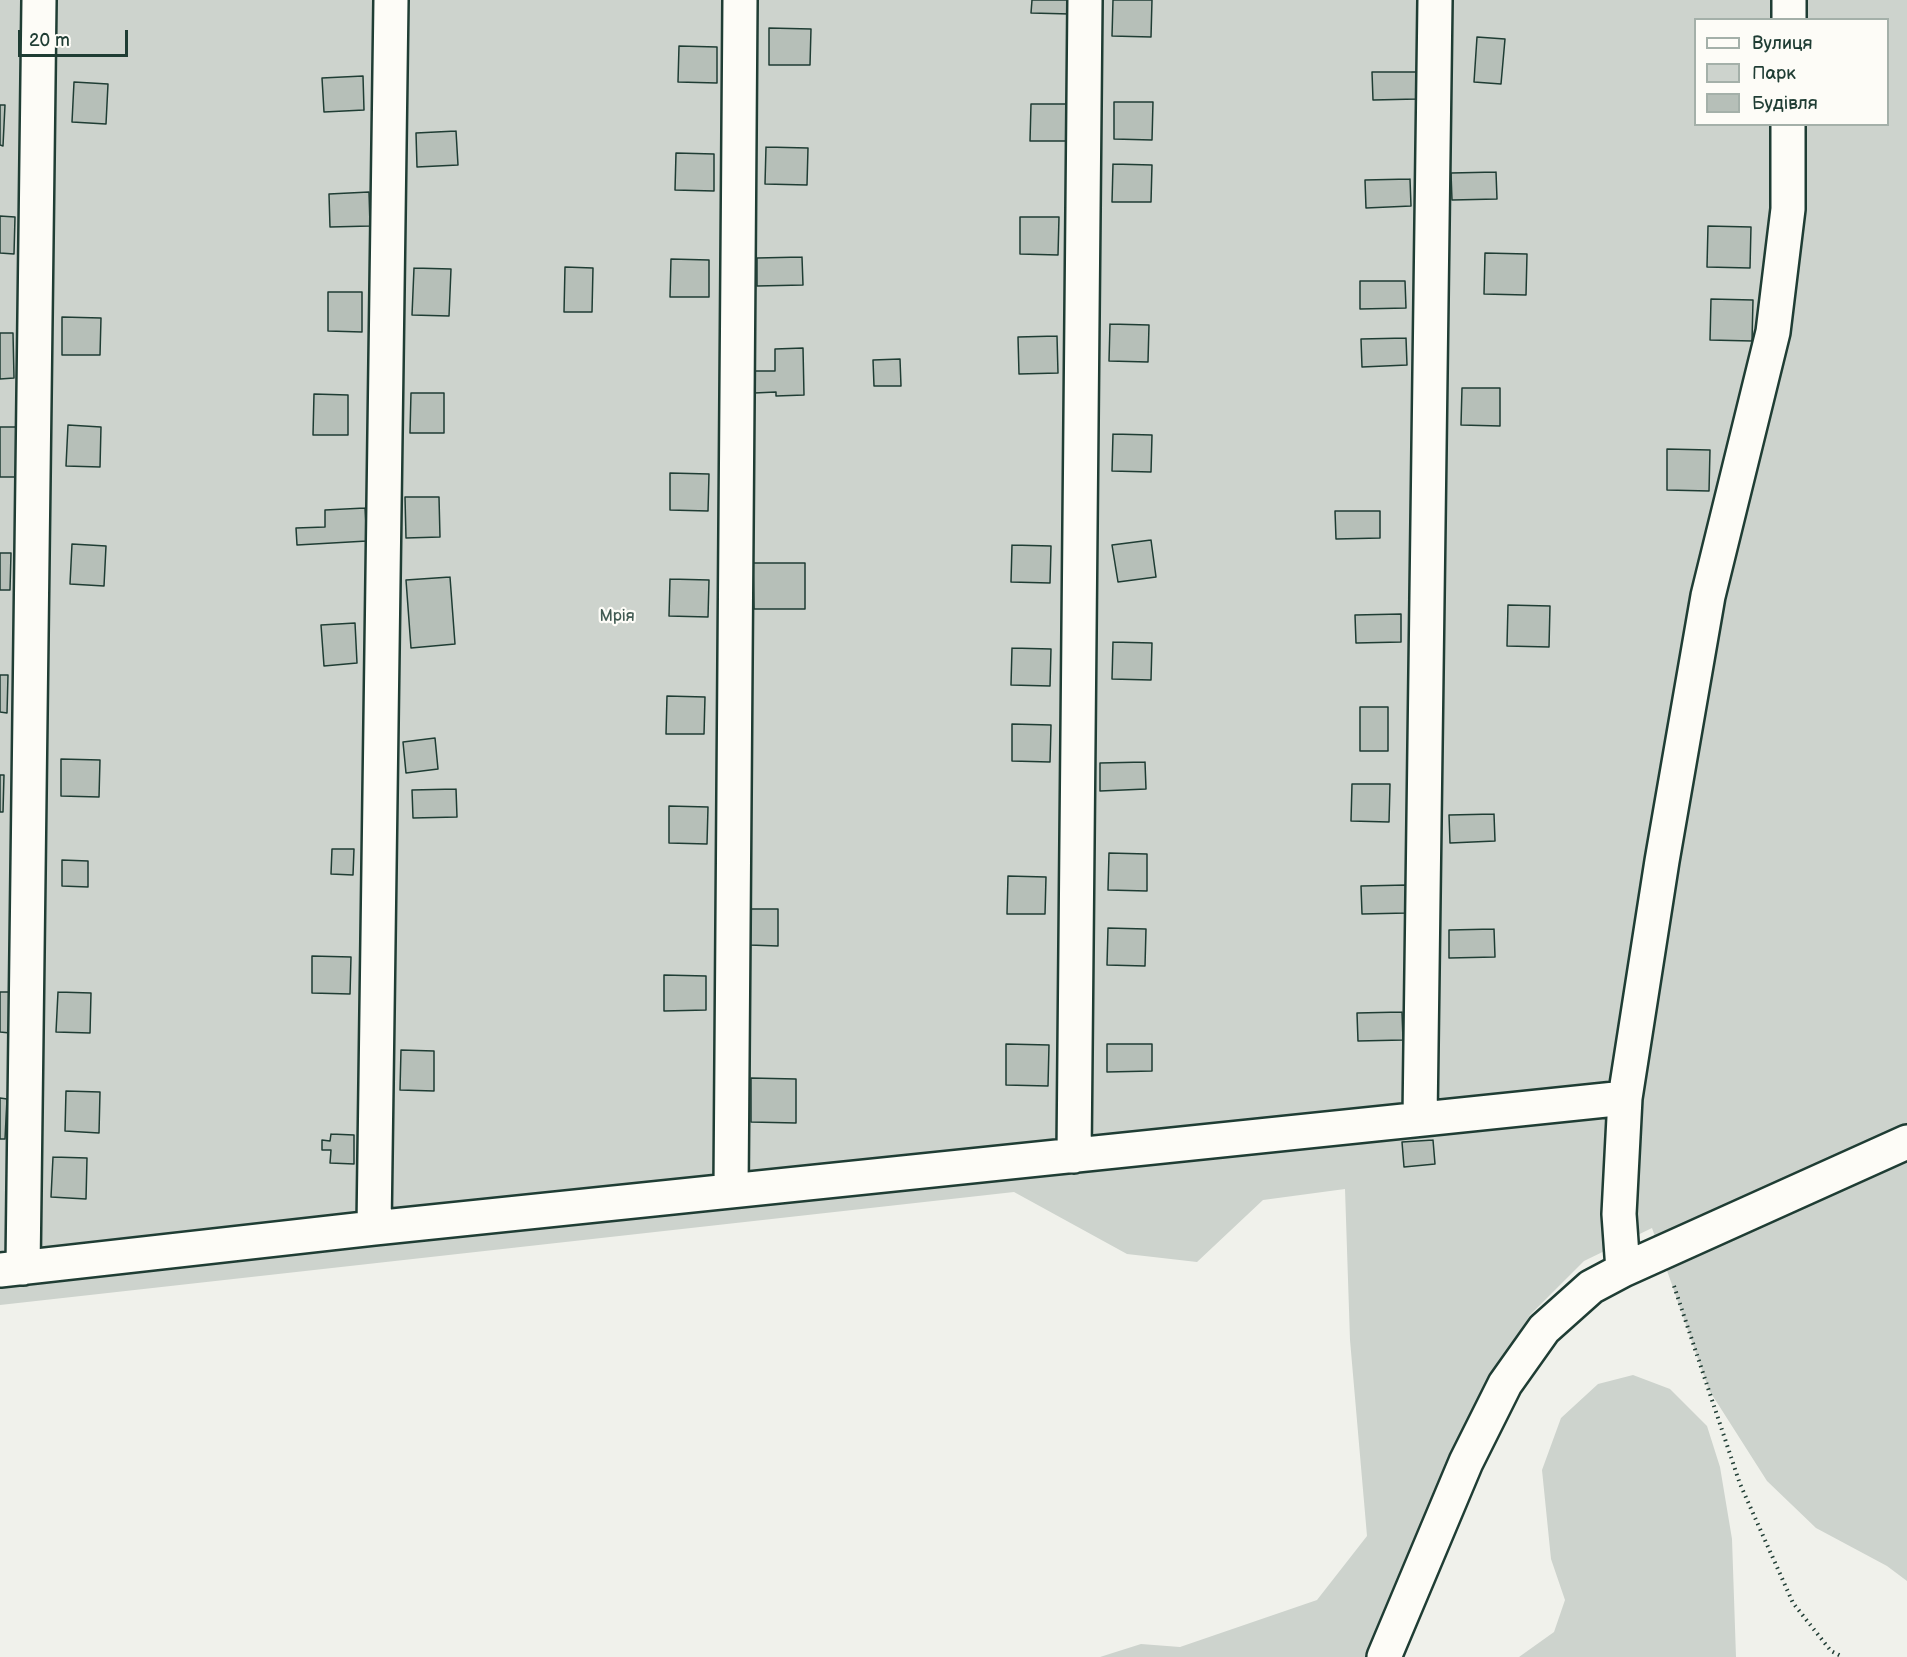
<!DOCTYPE html>
<meta charset="utf-8">
<style>
body{margin:0}
#map{position:relative;width:1907px;height:1657px;overflow:hidden;background:#f0f1eb;font-family:"Balsamiq Sans",sans-serif}
canvas{display:block}
.legend{position:absolute;left:1694px;top:18px;width:195px;height:108px;box-sizing:border-box;background:#fdfcf7;border:2px solid #a4b0a9;margin:0;padding:8px 10px;list-style:none;font-size:18px;color:#1f3d34}
.legend li{display:flex;align-items:center;gap:12px;height:30px}
.legend b{width:30px;border:2px solid #a4b0a9}
.scale{position:absolute;left:18px;top:30px;width:110px;height:27px;box-sizing:border-box;border:3px solid #1f3d34;border-top:0;padding-left:8px;font-size:18px;line-height:21px;white-space:nowrap;color:#1f3d34;-webkit-text-stroke:4px #fdfcf7;paint-order:stroke}
</style>
<div id="map">
<canvas width="1907" height="1657"></canvas>
<ul class="legend">
<li><b style="height:8px;background:#fdfcf7"></b>Вулиця</li>
<li><b style="height:16px;background:#cdd3cd"></b>Парк</li>
<li><b style="height:16px;background:#b6bfb8"></b>Будівля</li>
</ul>
<div class="scale">20 m</div>
</div>
<script>
const c = document.querySelector('canvas').getContext('2d');
c.lineJoin = 'round';
function fill(path, color) { c.fillStyle = color; c.fill(path, 'evenodd'); }
const toPath = rows => new Path2D(rows.map(r => 'M' + r).join(''));
function stroke(path, color, width, dash) { c.strokeStyle = color; c.lineWidth = width; c.lineCap = dash ? 'butt' : 'round'; c.setLineDash(dash || []); c.stroke(path); }
function write(font, color, halo, rows, align = 'center') {
  c.font = font + ' "Balsamiq Sans",sans-serif'; c.lineWidth = 4.5; c.setLineDash([]); c.textBaseline = 'middle'; c.strokeStyle = halo; c.fillStyle = color; for (const [text, x, y, turn = 0] of rows) {
    c.save(); c.translate(x, y); c.rotate((+turn || 0) * Math.PI / 180); c.textAlign = isNaN(turn) ? turn : align; if (halo) c.strokeText(text, 0, 0); c.fillText(text, 0, 0); c.restore();
  }
}
const green = toPath([
 [0,0,1907,0,1907,1581,1887,1566,1816,1528,1767,1481,1709,1390,1652,1228,1584,1261,1530,1315,1487,1385,1368,1657,1100,1657,1141,1644,1180,1647,1317,1600,1367,1536,1350,1340,1345,1189,1263,1200,1197,1262,1127,1254,1014,1192,0,1305],
 [1696,20,1888,20,1888,124,1696,124],
 [1633,1375,1670,1389,1707,1426,1720,1467,1732,1539,1736,1657,1519,1657,1554,1632,1565,1600,1551,1559,1542,1470,1561,1418,1598,1384]
]);
const building = toPath([
 [1032,0,1070,0,1070,14,1031,13,1032,0],
 [1113,0,1152,0,1151,37,1112,36,1113,0],
 [769,28,811,29,810,65,769,65,769,28],
 [1477,37,1505,39,1501,84,1474,82,1477,37],
 [679,46,717,47,717,83,678,82,679,46],
 [1372,72,1417,72,1417,99,1373,100,1372,72],
 [363,76,364,110,324,112,322,78,363,76],
 [74,82,108,84,106,124,72,122,74,82],
 [1114,102,1153,102,1152,140,1114,139,1114,102],
 [1031,104,1070,104,1069,141,1030,141,1031,104],
 [0,105,5,105,3,146,0,145,0,105],
 [456,131,458,165,417,167,416,133,456,131],
 [766,147,808,148,807,185,765,184,766,147],
 [676,153,714,154,714,191,675,190,676,153],
 [1113,164,1152,165,1151,202,1112,202,1113,164],
 [1496,172,1497,199,1452,200,1451,173,1496,172],
 [1410,179,1411,206,1366,208,1365,180,1410,179],
 [369,192,370,226,330,227,329,194,369,192],
 [0,216,15,217,14,254,0,253,0,216],
 [1020,217,1059,217,1058,255,1020,254,1020,217],
 [1708,226,1751,227,1750,268,1707,267,1708,226],
 [1485,253,1527,254,1526,295,1484,294,1485,253],
 [802,257,803,285,757,286,757,258,802,257],
 [671,259,709,260,709,297,670,297,671,259],
 [565,267,593,268,592,312,564,312,565,267],
 [414,268,451,269,449,316,412,315,414,268],
 [1360,281,1405,281,1406,308,1360,309,1360,281],
 [328,292,362,292,362,332,328,331,328,292],
 [1711,299,1753,300,1752,341,1710,340,1711,299],
 [62,317,101,318,100,355,62,355,62,317],
 [1110,324,1149,325,1148,362,1109,361,1110,324],
 [0,333,13,333,14,378,0,379,0,333],
 [1057,336,1058,373,1019,374,1018,337,1057,336],
 [1406,338,1407,365,1362,367,1361,339,1406,338],
 [803,348,804,395,776,396,776,392,754,393,753,371,775,371,775,349,803,348],
 [900,359,901,386,874,386,873,360,900,359],
 [1462,388,1500,388,1500,426,1461,425,1462,388],
 [411,393,444,393,444,433,410,433,411,393],
 [314,394,348,395,348,435,313,435,314,394],
 [68,425,101,427,100,467,66,466,68,425],
 [0,427,20,427,19,477,0,477,0,427],
 [1113,434,1152,435,1151,472,1112,471,1113,434],
 [1667,449,1710,450,1709,491,1667,490,1667,449],
 [670,473,709,474,708,511,670,510,670,473],
 [405,497,439,497,440,537,406,538,405,497],
 [365,508,367,541,297,545,296,528,325,527,325,510,365,508],
 [1335,511,1380,511,1380,538,1336,539,1335,511],
 [1151,540,1156,577,1118,582,1112,545,1151,540],
 [72,544,106,546,104,586,70,584,72,544],
 [1012,545,1051,546,1050,583,1011,582,1012,545],
 [0,553,11,553,10,590,0,590,0,553],
 [753,563,805,563,805,609,754,609,753,563],
 [450,577,455,644,411,648,406,580,450,577],
 [670,579,709,580,708,617,669,616,670,579],
 [1508,605,1550,606,1549,647,1507,646,1508,605],
 [1401,614,1401,642,1356,643,1355,615,1401,614],
 [355,623,357,663,324,666,321,625,355,623],
 [1113,642,1152,643,1151,680,1112,679,1113,642],
 [1012,648,1051,649,1050,686,1011,685,1012,648],
 [0,675,8,675,7,713,0,712,0,675],
 [667,696,705,697,704,734,666,734,667,696],
 [1360,707,1388,707,1388,751,1360,751,1360,707],
 [1012,724,1051,725,1050,762,1012,761,1012,724],
 [435,738,438,769,406,773,403,742,435,738],
 [61,759,100,760,99,797,61,796,61,759],
 [1145,762,1146,789,1100,791,1100,763,1145,762],
 [0,775,4,775,3,812,0,812,0,775],
 [1352,784,1390,784,1389,822,1351,821,1352,784],
 [456,789,457,817,413,818,412,790,456,789],
 [669,806,708,807,707,844,669,843,669,806],
 [1494,814,1495,841,1450,843,1449,815,1494,814],
 [332,849,354,849,353,875,331,874,332,849],
 [1109,853,1147,854,1147,891,1108,890,1109,853],
 [62,860,88,861,88,887,62,886,62,860],
 [1008,876,1046,877,1045,914,1007,914,1008,876],
 [1407,885,1407,913,1362,914,1361,886,1407,885],
 [749,909,778,909,778,946,749,945,749,909],
 [1108,928,1146,929,1145,966,1107,965,1108,928],
 [1494,929,1495,957,1449,958,1449,930,1494,929],
 [312,956,351,957,350,994,312,993,312,956],
 [664,975,706,976,706,1010,664,1011,664,975],
 [0,992,11,992,10,1033,0,1032,0,992],
 [58,992,91,993,90,1033,56,1032,58,992],
 [1402,1012,1403,1040,1358,1041,1357,1013,1402,1012],
 [1006,1044,1049,1045,1048,1086,1006,1085,1006,1044],
 [1107,1044,1152,1044,1152,1071,1107,1072,1107,1044],
 [401,1050,434,1051,434,1091,400,1090,401,1050],
 [751,1078,796,1079,796,1123,751,1122,751,1078],
 [66,1091,100,1092,99,1133,65,1131,66,1091],
 [0,1098,7,1099,5,1139,0,1139,0,1098],
 [331,1134,354,1135,354,1164,330,1163,331,1150,322,1150,322,1140,330,1141,331,1134],
 [1433,1140,1435,1164,1404,1167,1402,1142,1433,1140],
 [53,1157,87,1158,86,1199,51,1197,53,1157]
]);
const path = toPath([
 [1674,1286,1740,1484,1793,1603,1831,1651,1843,1657]
]);
const minor = toPath([
 [1789,20,1789,0],
 [1420,1119,1435,0],
 [1074,1156,1085,0],
 [731,1191,740,0],
 [374,1228,391,0],
 [23,1268,39,0],
 [0,1270,374,1228,1625,1098],
 [1623,1270,1619,1214,1625,1098,1662,861,1708,596,1773,332,1788,209,1788,124],
 [1384,1657,1466,1462,1505,1384,1544,1329,1591,1287,1623,1270,1907,1142]
]);
const parkNames = [
 ["Мрія",617,617]
];
fill(green, '#cdd3cd');
fill(building, '#b6bfb8');
stroke(building, '#1f3d34', 1.5);
stroke(minor, '#1f3d34', 38);
stroke(path, '#1f3d34', 4, [1.5, 4.5]);
stroke(minor, '#fdfcf7', 33);
write('16px', '#425b53', '#fdfcf7', parkNames);
</script>
